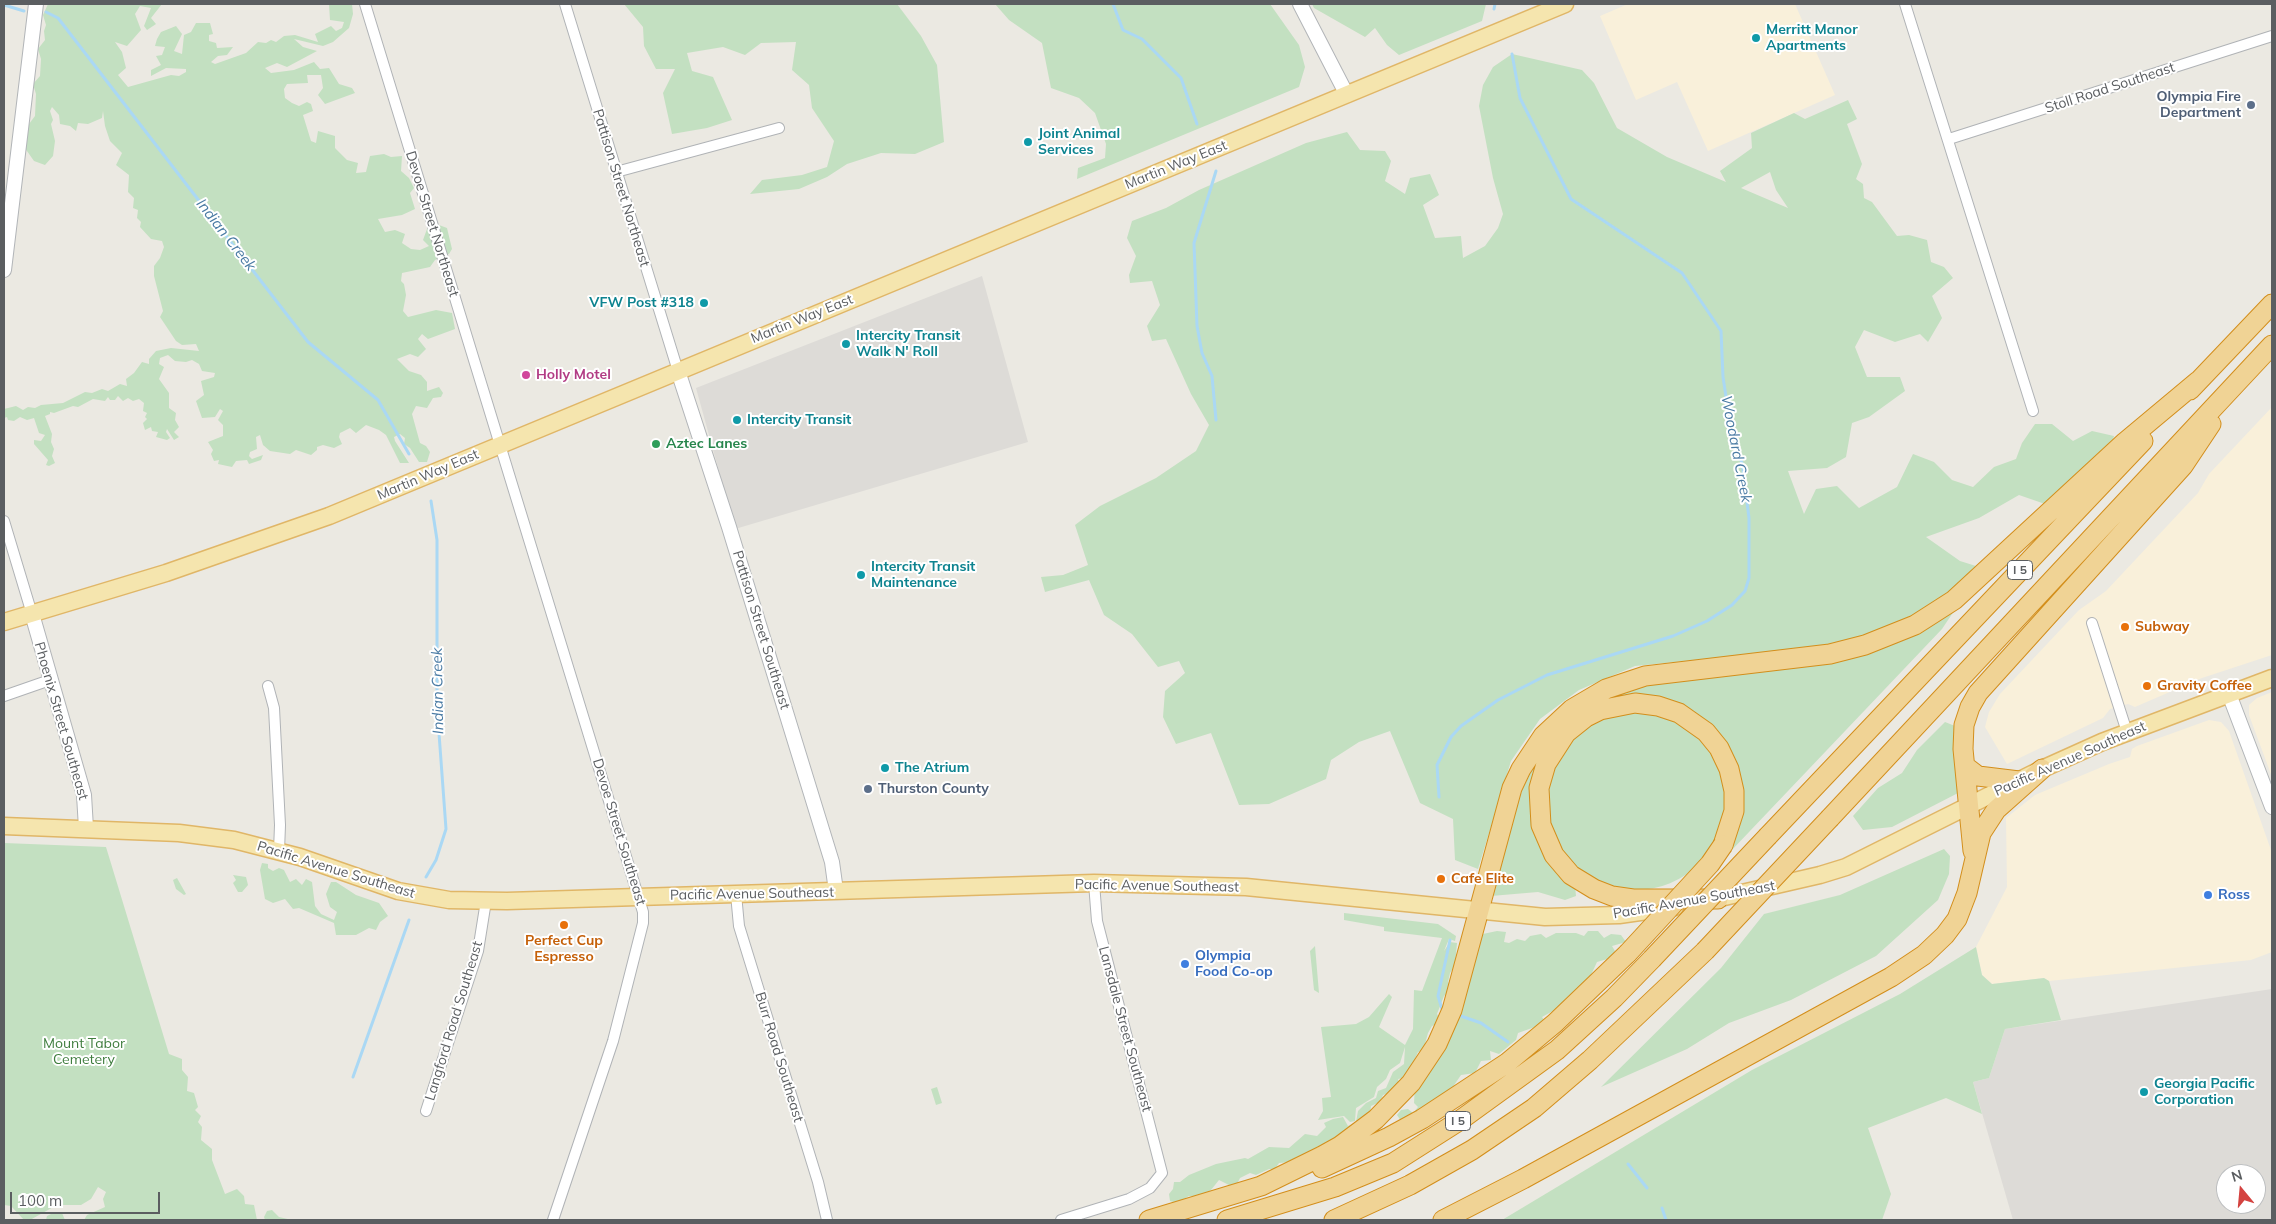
<!DOCTYPE html>
<style>
body{margin:0}
#map{position:relative;width:2276px;height:1224px;overflow:hidden;background:#ebe9e2;font-family:Mulish,sans-serif}
canvas{display:block}
.frame{position:absolute;inset:0;border:5px solid #5b5e61;pointer-events:none}
.north{position:absolute;left:2216px;top:1164px;width:50px;height:50px;box-sizing:border-box;background:#fff;border:1px solid #bdbfc0;border-radius:50%;rotate:343deg;font-size:14px;font-weight:700;line-height:20px;text-align:center;color:#5b5e61}
.north::after{content:'';display:block;margin:auto;width:18px;height:22px;background:#d44340;clip-path:polygon(50% 0,100% 100%,50% 72%,0 100%)}
.scale{position:absolute;left:10px;top:1192px;width:150px;height:22px;box-sizing:border-box;border:2px solid #5b5e61;border-top:0;padding-left:6px;font-size:15px;line-height:18px;white-space:nowrap;color:#5b5e61;-webkit-text-stroke:4px #fff;paint-order:stroke}
</style>
<div id="map">
<canvas width="2276" height="1224"></canvas>
<div class="frame"></div>
<div class="north">N</div>
<div class="scale">100 m</div>
</div>
<script>
const c = document.querySelector('canvas').getContext('2d');
c.lineJoin = 'round';
function fill(path, color) { c.fillStyle = color; c.fill(path, 'evenodd'); }
const toPath = rows => new Path2D(rows.map(r => 'M' + r).join(''));
function stroke(path, color, width, dash) { c.strokeStyle = color; c.lineWidth = width; c.lineCap = dash ? 'butt' : 'round'; c.setLineDash(dash || []); c.stroke(path); }
function write(font, color, halo, rows, align = 'center') {
  c.font = font + ' Mulish,sans-serif'; c.lineWidth = 4; c.setLineDash([]); c.textBaseline = 'middle'; c.strokeStyle = halo; c.fillStyle = color; for (const [text, x, y, turn = 0] of rows) {
    c.save(); c.translate(x, y); c.rotate((+turn || 0) * Math.PI / 180); c.textAlign = isNaN(turn) ? turn : align; if (halo) c.strokeText(text, 0, 0); c.fillText(text, 0, 0); c.restore();
  }
}
const commercial = toPath([
 [1628,4,1795,4,1835,95,1708,151,1677,82,1636,100,1600,16],
 [2272,407,2272,655,2202,678,2135,707,2128,704,2110,709,2103,718,2007,764,1985,727,1989,712,2000,694,2079,610,2106,591,2198,493,2209,474],
 [2272,692,2272,777,2249,715,2249,705,2257,698],
 [2209,720,2221,722,2229,731,2272,853,2272,952,2251,960,2049,981,2044,978,1992,984,1982,975,1976,947,2007,887,2006,818,2035,795,2109,764,2130,757,2132,749,2137,746]
]);
const industrial = toPath([
 [982,276,1028,442,735,529,696,388],
 [2272,989,2272,1220,2013,1220,1973,1082,1989,1078,2005,1029],
 [2226,1174,2256,1174,2256,1204,2226,1204]
]);
const green = toPath([
 [48,4,162,4,151,18,156,24,147,30,144,26,151,8,140,6,135,14,141,30,127,46,115,42,122,52,126,68,118,75,128,87,171,75,179,76,186,72,186,69,166,68,151,76,151,70,161,65,156,56,162,55,165,47,155,46,157,39,161,32,176,26,182,34,174,51,182,54,184,35,191,32,196,23,210,23,213,34,209,35,209,41,216,43,217,48,233,47,227,55,218,56,211,62,215,64,246,53,258,42,266,43,271,40,276,42,284,36,295,35,318,42,315,34,331,26,336,31,342,28,344,22,330,20,329,4,352,4,353,14,349,28,333,42,323,46,294,39,303,47,317,51,287,67,277,63,265,68,271,73,294,70,314,62,320,69,329,68,339,84,352,88,355,93,325,104,318,95,323,88,321,75,307,75,308,83,287,84,284,89,285,98,292,103,299,106,307,102,311,104,313,111,303,115,311,141,316,143,318,131,335,136,335,148,347,160,358,163,356,173,366,172,370,156,384,154,391,157,402,156,401,171,409,178,414,188,410,193,415,209,402,215,378,219,385,232,395,230,405,234,402,243,411,249,420,250,429,246,423,240,427,229,437,230,439,225,447,228,452,249,449,254,435,260,430,267,402,273,401,281,404,284,406,295,403,311,408,317,436,310,452,313,455,329,428,339,422,334,418,339,426,349,418,357,410,354,397,359,409,371,421,375,427,382,427,391,439,387,443,393,441,397,433,398,427,408,416,406,412,414,420,443,426,446,430,452,427,462,419,462,410,448,404,444,405,438,400,434,394,437,395,441,409,463,400,463,386,435,379,430,366,425,356,433,350,428,340,433,339,437,342,444,334,448,323,445,317,447,317,450,311,455,296,450,290,454,270,451,263,445,260,435,256,437,257,449,250,452,249,456,252,459,263,455,261,460,249,464,247,460,236,461,232,467,218,464,219,460,214,461,211,454,213,450,208,442,223,436,223,425,218,420,223,411,220,409,215,417,202,418,196,401,204,395,201,381,214,377,215,373,202,371,199,364,192,360,186,362,175,361,168,355,160,358,159,364,164,367,159,379,169,393,169,408,176,413,175,420,179,427,174,432,179,437,174,440,167,429,166,432,170,438,167,440,156,437,158,432,152,431,151,427,145,430,143,423,147,419,145,417,147,413,143,411,144,403,139,399,133,401,128,398,123,401,118,396,115,400,110,400,108,397,105,401,93,399,78,407,73,406,54,413,50,412,50,414,45,416,52,434,51,442,54,449,52,456,55,463,49,466,46,465,48,460,34,444,34,440,41,441,45,435,39,433,34,418,27,420,20,417,14,421,8,420,7,417,4,418,4,409,16,406,23,410,28,407,35,408,41,405,63,403,85,392,92,393,102,389,108,391,120,384,127,386,126,379,134,373,142,362,149,364,149,359,156,351,171,348,199,351,196,344,182,345,176,341,160,317,163,311,154,276,154,266,160,258,164,247,162,241,151,239,140,227,141,222,137,218,138,210,133,208,134,198,128,192,129,175,116,165,122,153,110,141,105,126,103,111,102,118,88,124,78,123,76,131,70,126,60,124,59,115,52,107,50,111,53,120,51,124,55,141,53,156,45,165,34,161,22,144,23,132,35,116,36,94,33,84,40,76,41,59,38,49,45,40,44,31,46,25,43,15],
 [624,4,897,4,921,36,937,65,944,142,915,154,881,153,847,164,827,177,799,189,750,194,762,180,802,175,827,167,834,141,812,108,809,85,792,70,796,42,761,43,745,55,723,47,687,53,692,71,713,77,732,120,707,128,672,134,663,93,675,69,656,69,644,46,643,27],
 [995,4,1270,4,1299,45,1305,67,1299,87,1077,179,1078,168,1105,158,1106,144,1095,113,1079,98,1051,88,1042,43,1009,20],
 [1312,4,1486,4,1482,21,1399,55,1387,45,1375,28,1365,37,1314,8],
 [1512,54,1582,70,1594,83,1617,128,1667,157,1726,182,1720,171,1752,148,1751,133,1794,113,1805,119,1848,100,1857,119,1847,124,1862,164,1856,179,1863,184,1864,198,1872,202,1897,236,1909,235,1927,240,1931,262,1944,267,1953,278,1932,296,1942,318,1928,342,1920,334,1895,342,1864,330,1855,347,1867,377,1900,377,1905,391,1869,417,1852,423,1846,457,1827,468,1788,471,1804,514,1816,489,1837,486,1859,508,1897,487,1913,454,1934,462,1952,480,1973,487,1994,467,2016,459,2022,443,2035,424,2052,424,2073,441,2092,431,2114,436,2111,447,2098,453,2045,504,2019,495,1979,518,1926,537,1960,561,1976,566,1954,594,1895,624,1846,642,1777,652,1635,666,1579,690,1540,719,1511,761,1478,869,1455,860,1453,819,1420,803,1390,731,1359,742,1331,760,1326,779,1269,804,1239,805,1211,733,1176,744,1163,717,1165,691,1185,673,1179,661,1158,667,1132,634,1104,615,1089,580,1045,592,1041,577,1063,575,1088,565,1075,525,1100,506,1156,478,1196,451,1209,425,1191,394,1166,339,1152,341,1147,326,1160,305,1152,281,1130,283,1129,275,1136,256,1127,238,1132,221,1166,208,1199,190,1306,143,1347,132,1360,150,1385,151,1391,161,1385,181,1405,194,1410,178,1430,174,1439,195,1423,205,1435,238,1461,236,1463,258,1485,246,1498,228,1503,214,1493,178,1479,106,1483,85,1493,67],
 [1770,172,1776,190,1788,208,1741,188],
 [1954,611,1942,629,1711,872,1734,834,1713,731,1608,700,1611,694,1623,689,1812,662],
 '1547 801a89 89 0 1 1 178 0a89 89 0 1 1-178 0Z',
 [1945,722,1955,726,1955,769,1960,792,1892,827,1863,830,1853,816,1878,788,1902,773,1917,750],
 [1543,750,1533,788,1575,885,1576,896,1565,900,1538,892,1491,896,1515,806,1534,765],
 [4,843,106,847,169,1054,182,1059,182,1070,188,1077,187,1091,194,1093,198,1107,195,1110,201,1116,198,1122,202,1127,201,1140,212,1149,212,1160,225,1194,237,1189,244,1196,245,1204,254,1205,257,1220,84,1220,87,1215,105,1207,103,1199,106,1192,98,1187,91,1199,81,1205,57,1205,30,1220,24,1220,11,1206,4,1205],
 [1944,849,1950,856,1949,874,1938,900,1876,956,1791,1000,1729,1023,1687,1049,1601,1087,1721,968,1764,914,1840,895],
 [262,863,268,864,268,868,273,871,279,868,284,870,290,882,296,879,302,885,306,879,312,882,315,906,321,914,334,920,337,912,330,907,326,894,331,882,336,882,356,895,379,903,388,916,380,922,376,930,369,928,356,935,336,935,334,923,299,908,293,909,285,899,273,903,265,899,260,870],
 [233,875,246,877,248,885,242,892,238,892,233,883,236,880],
 [177,878,186,894,184,895,176,889,173,880],
 [1344,913,1438,924,1456,936,1455,941,1449,939,1444,951,1450,942,1457,943,1455,965,1450,973,1448,982,1453,988,1444,996,1437,1014,1442,1022,1432,1026,1428,1033,1425,1044,1427,1050,1418,1052,1414,1061,1418,1066,1409,1077,1398,1079,1400,1086,1393,1092,1383,1095,1380,1102,1371,1106,1370,1116,1361,1127,1292,1162,1279,1163,1275,1169,1269,1169,1256,1175,1250,1173,1240,1178,1237,1184,1231,1186,1219,1180,1211,1190,1199,1197,1189,1196,1177,1203,1170,1201,1169,1194,1173,1189,1174,1182,1180,1182,1189,1175,1216,1164,1245,1158,1248,1159,1269,1147,1289,1148,1305,1134,1317,1136,1326,1127,1324,1123,1333,1119,1343,1117,1348,1126,1356,1122,1358,1111,1366,1103,1376,1098,1378,1091,1386,1088,1393,1072,1404,1064,1405,1047,1400,1063,1390,1070,1386,1079,1377,1087,1374,1097,1356,1108,1355,1121,1350,1122,1344,1116,1318,1120,1323,1111,1322,1098,1331,1097,1321,1027,1356,1024,1369,1017,1389,994,1392,997,1379,1027,1405,1045,1413,1029,1414,990,1422,991,1442,938,1384,931,1384,927,1344,920],
 [1497,931,1506,932,1504,942,1509,943,1517,939,1525,941,1530,936,1541,934,1546,938,1556,933,1576,933,1584,936,1588,931,1598,931,1604,938,1611,934,1621,935,1626,942,1612,946,1615,951,1611,958,1597,962,1591,975,1593,979,1577,995,1566,998,1560,1007,1542,1017,1546,1023,1518,1033,1516,1040,1499,1054,1490,1051,1491,1060,1481,1061,1475,1073,1461,1075,1446,1097,1401,1121,1397,1115,1401,1110,1408,1109,1413,1113,1418,1107,1414,1103,1415,1085,1425,1078,1434,1066,1448,1031,1478,935],
 [1315,946,1319,993,1314,990,1310,951],
 [1976,947,1982,975,1992,984,2044,978,2049,981,2061,1020,2005,1029,1989,1078,1973,1082,1982,1114,1946,1098,1868,1128,1891,1194,1882,1220,1502,1220,1752,1070,1900,994],
 [937,1087,942,1103,936,1105,931,1089],
 [272,1210,279,1217,292,1220,265,1220,264,1217,267,1211],
 [55,1212,62,1213,65,1220,46,1220,47,1216]
]);
const stream = toPath([
 [1113,4,1123,30,1142,39,1181,78,1197,124],
 [4,5,24,11],
 [1494,9,1495,4],
 [46,12,58,18,308,342,378,400,409,454],
 [1216,420,1212,376,1202,353,1197,326,1194,243,1216,171],
 [1439,797,1437,765,1451,737,1461,726,1498,700,1547,675,1673,636,1707,621,1732,605,1745,591,1749,578,1749,518,1742,463,1732,436,1723,377,1721,331,1682,273,1571,199,1520,98,1512,54],
 [426,877,436,860,446,829,437,706,437,540,431,501],
 [1442,1009,1438,996,1450,940],
 [1458,1015,1481,1023,1508,1042],
 [353,1077,409,920],
 [1628,1164,1647,1188],
 [1662,1208,1666,1220]
]);
const street = toPath([
 [365,4,643,912,643,923,613,1041,553,1220],
 [565,4,678,371],
 [1905,4,2033,411],
 [1949,139,2272,36],
 [616,172,779,128],
 [4,521,32,614],
 [2092,623,2127,732],
 [268,686,274,708,280,825,279,851],
 [4,696,50,680],
 [736,894,739,926,818,1182,827,1220],
 [426,1111,478,951,486,901],
 [1061,1220,1129,1199,1150,1188,1162,1173,1097,921,1094,883]
]);
const secondary = toPath([
 [1300,4,1347,95],
 [4,270,36,4],
 [678,371,729,527,832,862,836,891],
 [32,614,84,795,86,828],
 [2229,694,2272,807]
]);
const primary = toPath([
 [4,622,166,573,329,516,1565,4],
 [4,826,179,833,234,840,300,857,398,891,449,900,507,901,1094,883,1246,887,1545,917,1619,915,1675,907],
 [1707,901,1820,875,1846,867,2042,769,2102,742,2272,678]
]);
const highway = toPath([
 [2190,390,2272,304],
 [1965,766,1978,776,2019,781],
 [1830,818,2272,345],
 [1768,836,2143,441],
 [1973,851,1963,749,1964,725,1970,707,1978,693,2183,466,2211,424],
 [1718,899,1633,899,1612,896,1594,889,1571,875,1554,855,1541,825,1539,788,1546,764,1566,733,1586,717,1600,710,1635,703,1658,706,1679,713,1706,732,1719,748,1729,769,1734,791,1734,811,1723,845],
 [1322,1168,1389,1137,1422,1119,1507,1063,1555,1023,1628,953],
 [1149,1220,1261,1186,1322,1156,1340,1146,1376,1119,1411,1083,1437,1044,1452,1010,1512,788,1521,769,1543,736,1572,709,1606,689,1645,676,1830,654,1865,645,1915,625,1954,600,2125,442,2198,381],
 [1227,1220,1335,1187,1393,1163,1459,1121,1557,1050,1614,998,1652,959],
 [1334,1220,1410,1185,1472,1150,1534,1108,1590,1060,1705,951],
 [1443,1220,1523,1179,1891,977,1924,955,1945,935,1957,919,1967,893,1981,833,1996,810,2042,769]
]);
const highwayBridge = toPath([
 [1705,951,1830,818],
 [1628,953,1710,864,1723,845],
 [1652,959,1768,836]
]);
const markers = [
 [1756,38,5,"#0f9aa8"],
 [2251,105,5,"#5c6f8a"],
 [1028,142,5,"#0f9aa8"],
 [704,303,5,"#0f9aa8"],
 [846,344,5,"#0f9aa8"],
 [526,375,5,"#d1479c"],
 [737,420,5,"#0f9aa8"],
 [656,444,5,"#2e9e5b"],
 [861,575,5,"#0f9aa8"],
 [2125,627,5,"#e8710a"],
 [2147,686,5,"#e8710a"],
 [885,768,5,"#0f9aa8"],
 [868,789,5,"#5c6f8a"],
 [1441,879,5,"#e8710a"],
 [2208,895,5,"#3f7fe0"],
 [564,925,5,"#e8710a"],
 [1185,964,5,"#3f7fe0"],
 [2144,1092,5,"#0f9aa8"]
];
const shields = [
 [2020,570,25],
 [1458,1121,25]
];
const shieldNames = [
 ["I 5",2020,570],
 ["I 5",1458,1121]
];
const cultureNames = [
 ["Merritt Manor",1766,30],
 ["Apartments",1766,46],
 ["Joint Animal",1038,134],
 ["Services",1038,150],
 ["VFW Post #318",694,303,"right"],
 ["Intercity Transit",856,336],
 ["Walk N' Roll",856,352],
 ["Intercity Transit",747,420],
 ["Intercity Transit",871,567],
 ["Maintenance",871,583],
 ["The Atrium",895,768],
 ["Georgia Pacific",2154,1084],
 ["Corporation",2154,1100]
];
const streetNames = [
 ["Stoll Road Southeast",2110,88,-18],
 ["Martin Way East",1176,165,-22],
 ["Pattison Street Northeast",621,188,73],
 ["Devoe Street Northeast",432,224,73],
 ["Martin Way East",802,319,-22],
 ["Martin Way East",428,475,-23],
 ["Pattison Street Southeast",761,630,73],
 ["Phoenix Street Southeast",61,721,74],
 ["Pacific Avenue Southeast",2070,759,-24],
 ["Devoe Street Southeast",619,832,73],
 ["Pacific Avenue Southeast",336,870,17],
 ["Pacific Avenue Southeast",1157,886,1],
 ["Pacific Avenue Southeast",752,894,-1],
 ["Pacific Avenue Southeast",1694,900,-10],
 ["Langford Road Southeast",454,1021,-73],
 ["Lansdale Street Southeast",1125,1029,75],
 ["Burr Road Southeast",779,1057,73]
];
const serviceNames = [
 ["Olympia Fire",2241,97],
 ["Department",2241,113],
 ["Thurston County",878,789,"left"]
];
const hotelNames = [
 ["Holly Motel",536,375]
];
const leisureNames = [
 ["Aztec Lanes",666,444]
];
const foodNames = [
 ["Subway",2135,627],
 ["Gravity Coffee",2157,686],
 ["Cafe Elite",1451,879],
 ["Perfect Cup",564,941,"center"],
 ["Espresso",564,957,"center"]
];
const shopNames = [
 ["Ross",2218,895],
 ["Olympia",1195,956],
 ["Food Co-op",1195,972]
];
const parkNames = [
 ["Mount Tabor",84,1044],
 ["Cemetery",84,1060]
];
const waterNames = [
 ["Indian Creek",226,235,52],
 ["Woodard Creek",1736,449,79],
 ["Indian Creek",438,691,-91]
];
fill(commercial, '#f9f0da');
fill(industrial, '#dddbd7');
fill(green, '#c3e0c1');
stroke(stream, '#aad8f4', 3);
stroke(street, '#b0b3b6', 12);
stroke(secondary, '#b2b5b8', 16);
stroke(primary, '#e0b667', 19);
stroke(highway, '#d38e1b', 21);
stroke(street, '#fff', 10);
stroke(secondary, '#fff', 14);
stroke(primary, '#f5e5ae', 16);
stroke(highway, '#f0d395', 19);
stroke(highwayBridge, '#d38e1b', 21, []);
stroke(highwayBridge, '#f0d395', 19);
for (const [x, y, r, color] of markers) { const dot = new Path2D(); dot.arc(x, y, r, 0, 2 * Math.PI); c.fillStyle = color; c.fill(dot); stroke(dot, '#fff', 2); }
for (const [x, y, w] of shields) { const box = new Path2D(); box.roundRect(x - w / 2, y - 9.5, w, 19, 4); c.fillStyle = '#fff'; c.fill(box); stroke(box, '#5b5e61', 1); }
write('bold 12px', '#5b5e61', null, shieldNames);
write('bold 14px', '#0d838f', '#fff', cultureNames, 'left');
write('14px', '#5b5e61', '#fff', streetNames);
write('bold 14px', '#4e5e75', '#fff', serviceNames, 'right');
write('bold 14px', '#b23c85', '#fff', hotelNames, 'left');
write('bold 14px', '#27864d', '#fff', leisureNames, 'left');
write('bold 14px', '#c56008', '#fff', foodNames, 'left');
write('bold 14px', '#366cbe', '#fff', shopNames, 'left');
write('14px', '#3f7d3e', '#fff', parkNames);
write('italic 15px', '#4a7ba4', '#fff', waterNames);
</script>
